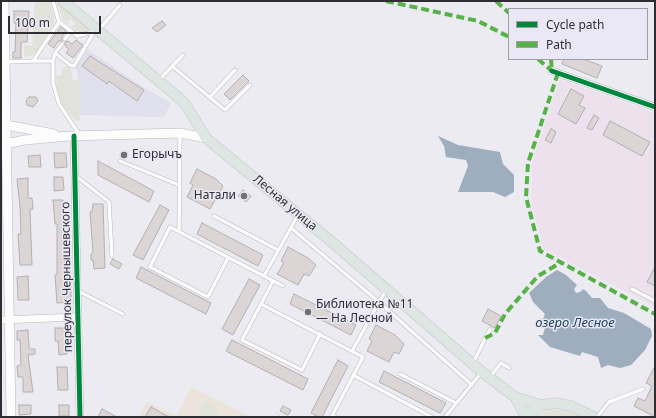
<!DOCTYPE html>
<meta charset="utf-8">
<style>
body{margin:0}
#map{position:relative;width:656px;height:418px;overflow:hidden;background:#ebebf1;font-family:"Noto Sans",sans-serif}
canvas{display:block}
.frame{position:absolute;inset:0;border:2px solid #2e2e32;pointer-events:none}
.legend{position:absolute;left:508px;top:8px;width:140px;height:52px;box-sizing:border-box;background:#e9e8f4;border:1px solid #9e9ea6;margin:0;padding:5px 7px;list-style:none;font-size:12px;color:#2e2e32}
.legend li{display:flex;align-items:center;gap:8px;height:20px}
.legend b{width:20px;border:1px solid #9e9ea6}
.scale{position:absolute;left:8px;top:16px;width:93px;height:18px;box-sizing:border-box;border:2px solid #2e2e32;border-top:0;padding-left:5px;font-size:12px;line-height:14px;white-space:nowrap;color:#2e2e32;-webkit-text-stroke:3px #e9e8f4;paint-order:stroke}
</style>
<div id="map">
<canvas width="656" height="418"></canvas>
<div class="frame"></div>
<ul class="legend">
<li><b style="height:5px;background:#00873e"></b>Cycle path</li>
<li><b style="height:5px;background:#56b246"></b>Path</li>
</ul>
<div class="scale">100 m</div>
</div>
<script>
const c = document.querySelector('canvas').getContext('2d');
c.lineJoin = 'round';
function fill(path, color) { c.fillStyle = color; c.fill(path, 'evenodd'); }
const toPath = rows => new Path2D(rows.map(r => 'M' + r).join(''));
function stroke(path, color, width, dash) { c.strokeStyle = color; c.lineWidth = width; c.lineCap = dash ? 'butt' : 'round'; c.setLineDash(dash || []); c.stroke(path); }
function write(font, color, halo, rows, align = 'center') {
  c.font = font + ' "Noto Sans",sans-serif'; c.lineWidth = 3; c.setLineDash([]); c.textBaseline = 'middle'; c.strokeStyle = halo; c.fillStyle = color; for (const [text, x, y, turn = 0] of rows) {
    c.save(); c.translate(x, y); c.rotate((+turn || 0) * Math.PI / 180); c.textAlign = isNaN(turn) ? turn : align; if (halo) c.strokeText(text, 0, 0); c.fillText(text, 0, 0); c.restore();
  }
}
const built = toPath([
 [87,49,144,88,171,103,164,117,80,115,79,80,76,67]
]);
const education = toPath([
 [191,387,251,417,139,417,147,401,177,416]
]);
const medical = toPath([
 [560,79,655,113,655,307,544,249,532,205,532,164]
]);
const green = toPath([
 [35,1,49,1,54,16,54,24,36,52,31,56,24,57,24,45,32,46],
 [56,1,88,27,88,30,83,32,79,32,70,26,73,26,75,23,70,19,68,22,69,25,63,20],
 [67,66,70,68,73,80,79,80,80,121,76,121,72,117,62,104,57,92,56,76,62,75,62,69],
 [205,401,219,409,215,417,197,417],
 [550,409,568,411,581,417,536,417,543,411]
]);
const water = toPath([
 [438,136,458,145,500,152,503,164,514,175,514,192,505,197,493,192,458,192,468,166,466,160,446,157,444,146],
 [557,270,566,275,577,285,574,289,576,293,580,292,583,289,586,291,592,298,600,298,608,308,624,313,651,329,652,336,645,350,631,365,620,368,608,365,601,368,598,357,582,352,580,356,550,347,538,335,543,335,545,327,543,319,545,314,533,302,529,293,546,277]
]);
const building = toPath([
 [14,11,29,11,27,42,21,42,21,58,13,58,13,52,15,52,16,23,14,23,14,11],
 [162,21,166,25,157,32,152,28,162,21],
 [61,27,66,31,62,37,62,41,58,41,54,48,48,44,61,27],
 [76,40,83,45,73,58,66,53,69,49,65,46,65,42,68,41,72,44,76,40],
 [90,56,144,90,137,101,109,81,107,84,82,66,90,56],
 [564,59,583,59,602,66,597,78,562,64,564,59],
 [243,75,249,81,230,100,224,94,243,75],
 [571,89,584,96,579,105,585,108,576,124,558,114,571,89],
 [29,97,36,97,38,101,33,107,27,105,26,101,29,97],
 [594,115,599,118,592,130,587,128,594,115],
 [610,121,650,142,642,156,603,135,610,121],
 [551,129,556,132,551,143,545,140,551,129],
 '120 155a4 4 0 1 1 8 0a4 4 0 1 1-8 0Z',
 [54,153,66,153,67,167,55,168,54,153],
 [40,155,41,167,29,167,28,156,40,155],
 [98,161,154,191,149,202,98,175,98,161],
 [197,169,216,179,223,186,210,209,187,197,193,185,190,183,197,169],
 [54,177,63,177,64,190,54,191,54,177],
 [28,178,28,198,32,198,33,209,30,209,32,265,20,265,18,234,21,234,20,207,17,179,28,178],
 [243,190,251,196,246,202,238,196,243,190],
 [53,200,63,200,65,274,67,274,67,287,71,287,71,302,57,303,55,275,57,274,57,224,55,224,53,200],
 [93,204,103,204,105,268,94,269,93,260,91,260,91,254,93,252,90,212,92,212,93,204],
 [160,205,169,210,143,260,133,255,160,205],
 [202,223,263,255,258,266,197,234,202,223],
 [288,247,308,258,316,265,309,276,304,274,298,285,277,274,284,263,281,261,288,247],
 [113,259,122,264,119,269,110,264,113,259],
 [141,267,211,303,206,314,136,278,141,267],
 [655,267,655,286,647,282,655,267],
 [28,276,29,300,18,300,17,277,28,276],
 [249,279,260,285,233,335,222,329,249,279],
 [294,294,356,325,351,335,290,304,294,294],
 [488,309,501,316,495,328,482,321,488,309],
 [376,325,395,335,404,344,399,354,394,352,389,362,367,351,372,341,369,339,376,325],
 [55,328,66,328,67,354,59,355,58,341,55,341,55,328],
 [28,330,29,347,30,349,35,349,35,354,28,355,33,392,23,392,23,377,18,377,17,366,21,365,20,340,17,340,17,331,28,330],
 [232,340,308,379,303,390,226,351,232,340],
 [338,360,348,366,322,417,319,417,311,413,338,360],
 [655,366,655,417,634,406,638,398,645,401,652,386,646,383,655,366],
 [57,367,67,367,68,390,58,390,57,367],
 [384,371,446,403,440,413,379,382,384,371],
 [19,405,31,405,31,414,19,415,19,405],
 [59,405,69,405,69,416,59,416,59,405],
 [283,406,291,410,288,415,280,411,283,406],
 [151,407,169,417,145,417,151,407],
 [102,409,117,417,98,417,102,409]
]);
const path = toPath([
 [275,412,281,417]
]);
const service = toPath([
 [53,1,59,22],
 [65,39,71,31,77,36,98,31,120,5],
 [55,53,70,65,74,66,94,32],
 [33,61,53,61,55,53,62,44],
 [53,61,53,83,59,104,79,134],
 [6,62,33,61,59,22,71,31],
 [172,66,225,110,250,85],
 [159,80,183,55],
 [210,97,235,70],
 [120,161,179,185],
 [76,176,109,202,112,256],
 [214,216,278,250],
 [291,228,379,302,472,385],
 [179,232,180,133],
 [228,258,208,297,150,267,170,227,283,286],
 [264,276,298,215],
 [273,281,261,304,363,357,332,416,335,417],
 [632,289,655,301],
 [78,291,123,314],
 [261,304,242,340,302,370,320,334],
 [352,351,386,290],
 [473,363,490,329],
 [400,374,456,403],
 [353,375,432,417],
 [491,376,501,363,509,368],
 [445,417,481,373],
 [597,417,609,402,643,389]
]);
const minor = toPath([
 [552,71,655,107],
 [74,136,80,417],
 [1,320,77,317]
]);
const secondary = toPath([
 [4,1,11,417],
 [1,124,54,134],
 [1,145,25,140,69,136,180,133,206,138]
]);
const primary = toPath([
 [63,1,179,98,186,105,206,138,333,243,482,372,515,397,541,405],
 [515,397,526,417],
 [528,417,535,409,541,405,555,403,571,406,594,417]
]);
const quiet = toPath([
 [386,1,478,21,509,37],
 [496,1,509,13],
 [538,59,552,71],
 [551,59,552,71],
 [558,73,528,163,526,197,540,251,655,314],
 [485,338,495,333,505,314,538,276,560,263]
]);
const cycleway = toPath([
 [552,71,655,107],
 [74,136,80,417]
]);
const markers = [
 [124,155,4,"#707075"],
 [244,196,4,"#707075"],
 [308,312,4,"#707075"]
];
const poiNames = [
 ["Егорычъ",132,155],
 ["Натали",236,196,"right"],
 ["Библиотека №11",316,305],
 ["— На Лесной",316,319]
];
const streetNames = [
 ["Лесная улица",285,203,40],
 ["переулок Чернышевского",67,277,-91]
];
const waterNames = [
 ["озеро Лесное",575,323]
];
fill(built, '#e0dfec');
fill(education, '#ece3dc');
fill(medical, '#ece1ec');
fill(green, '#e1e2d9');
fill(water, '#9eaebe');
fill(building, '#dcd5d6');
stroke(building, '#b2b0b2', 1);
stroke(service, '#b9b9be', 4.5);
stroke(minor, '#b9b9be', 8);
stroke(secondary, '#b9b9be', 10);
stroke(primary, '#c6c6c9', 11);
stroke(path, '#d3d3d5', 1, [3, 2]);
stroke(service, '#fcfcfd', 3.5);
stroke(minor, '#fcfcfd', 7);
stroke(secondary, '#fcfcfd', 9);
stroke(primary, '#dde6e3', 10);
stroke(quiet, '#56b246', 4, [8, 4]);
stroke(cycleway, '#00873e', 5);
for (const [x, y, r, color] of markers) { const dot = new Path2D(); dot.arc(x, y, r, 0, 2 * Math.PI); c.fillStyle = color; c.fill(dot); stroke(dot, '#e9e8f4', 1.5); }
write('12px', '#2e2e32', '#e9e8f4', poiNames, 'left');
write('12px', '#2e2e32', '#e9e8f4', streetNames);
write('italic 13px', '#1d4464', '#e9e8f4', waterNames);
</script>
